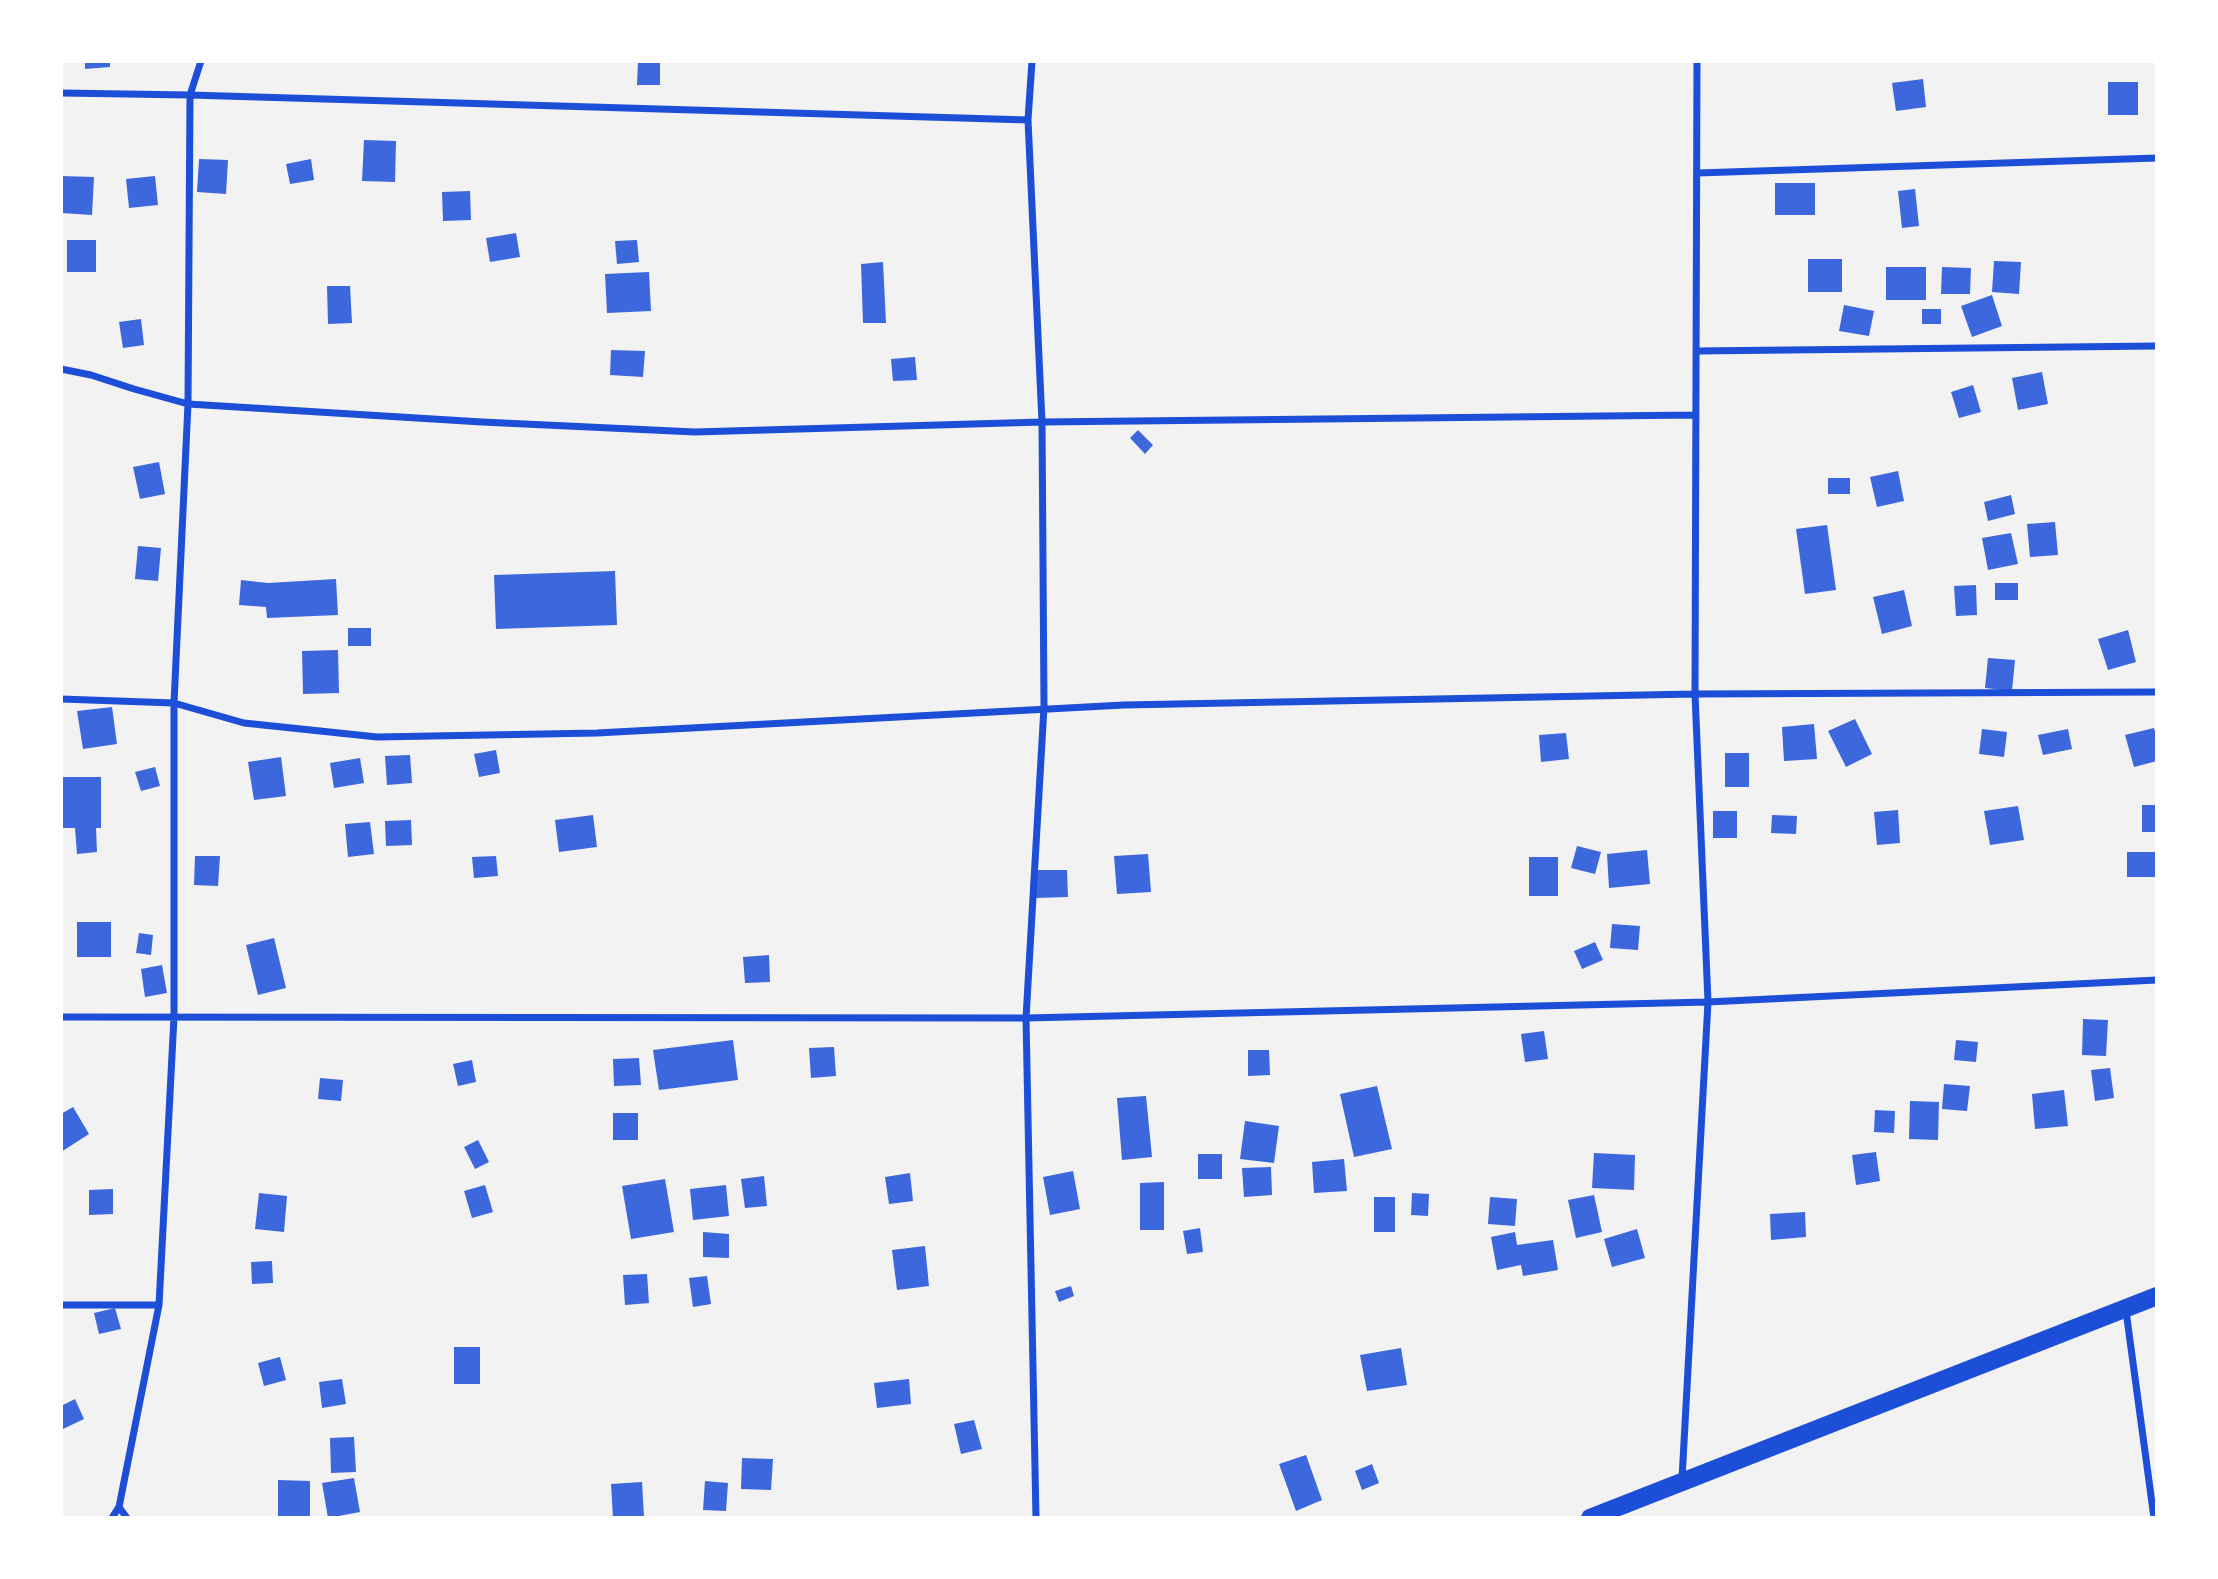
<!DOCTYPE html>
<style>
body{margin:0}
#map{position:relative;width:2218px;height:1579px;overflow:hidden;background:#f2f2f2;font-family:"DM Sans",sans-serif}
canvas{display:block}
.frame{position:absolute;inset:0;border:63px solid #fff;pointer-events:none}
</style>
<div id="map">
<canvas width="2218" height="1579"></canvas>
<div class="frame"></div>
</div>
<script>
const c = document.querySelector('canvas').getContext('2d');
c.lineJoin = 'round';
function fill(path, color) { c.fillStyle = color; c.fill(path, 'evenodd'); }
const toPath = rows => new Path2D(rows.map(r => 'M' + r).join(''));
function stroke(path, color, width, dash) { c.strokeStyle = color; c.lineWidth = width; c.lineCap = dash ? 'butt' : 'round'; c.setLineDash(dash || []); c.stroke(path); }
const building = toPath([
 [85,61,110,61,110,67,85,69],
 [638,61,660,61,660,85,637,85],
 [1923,79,1926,107,1896,111,1892,83],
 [2108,82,2138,82,2138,115,2108,115],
 [364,140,396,141,395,182,362,181],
 [199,159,228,160,226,194,197,192],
 [311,159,314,180,290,184,286,164],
 [61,176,94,177,92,215,61,213],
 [155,176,158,205,129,208,126,179],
 [1775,183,1815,183,1815,215,1775,215],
 [1915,189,1919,226,1902,228,1898,191],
 [470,191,471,220,443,221,442,192],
 [516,233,520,257,490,262,486,238],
 [67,240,96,240,96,272,67,272],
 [637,240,639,262,617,264,615,241],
 [1808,259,1842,259,1842,292,1808,292],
 [1994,261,2021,262,2019,294,1992,292],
 [883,262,886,323,863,323,861,264],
 [1886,267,1926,267,1926,300,1886,300],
 [1942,267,1971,268,1970,294,1941,294],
 [649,272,651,311,607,313,605,274],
 [327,286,350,286,352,323,328,324],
 [1992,295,2002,326,1972,337,1961,306],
 [1844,305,1874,311,1869,336,1839,331],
 [1922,309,1941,309,1941,324,1922,324],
 [141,319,144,345,123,348,119,322],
 [611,350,645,351,643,377,610,375],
 [915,357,917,380,893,381,891,359],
 [2042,372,2048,404,2018,410,2012,378],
 [1973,385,1981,412,1959,418,1951,392],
 [1138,430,1153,445,1145,454,1130,438],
 [159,462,165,494,140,499,133,467],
 [1898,471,1904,501,1877,507,1870,477],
 [1828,478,1850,478,1850,494,1828,494],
 [2011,495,2015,514,1988,521,1984,502],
 [2055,522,2058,555,2030,557,2027,524],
 [1827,525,1836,590,1805,594,1796,529],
 [2011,533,2018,564,1988,570,1982,538],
 [138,546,161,548,158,581,135,579],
 [615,571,617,625,496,629,494,575],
 [336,579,338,615,267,618,266,607,239,605,241,580,268,583],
 [1995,583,2018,583,2018,600,1995,600],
 [1976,585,1977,615,1956,616,1954,586],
 [1904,590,1912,626,1882,634,1873,597],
 [348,628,371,628,371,646,348,646],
 [2128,630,2136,662,2108,670,2098,639],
 [338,650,339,693,303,694,302,651],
 [1988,658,2015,660,2012,691,1985,688],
 [112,707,117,744,83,749,77,711],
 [1855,719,1872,754,1846,767,1828,731],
 [1814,724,1817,759,1784,761,1782,727],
 [2154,728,2157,739,2157,761,2134,767,2125,735],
 [1982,729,2007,732,2004,757,1979,754],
 [2068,729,2072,749,2043,755,2038,735],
 [1566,733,1569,759,1541,762,1539,735],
 [496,750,500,773,479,777,474,754],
 [1725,753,1749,753,1749,787,1725,787],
 [410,755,412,783,387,785,385,756],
 [281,757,286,796,254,800,248,762],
 [360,758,364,783,334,788,330,763],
 [155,767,160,786,141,791,135,772],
 [61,777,101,777,101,828,96,828,97,852,77,854,75,828,61,828],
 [2142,805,2157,805,2157,832,2142,832],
 [2018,806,2024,840,1990,845,1984,811],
 [1898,810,1900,843,1877,845,1874,812],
 [1713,811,1737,811,1737,838,1713,838],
 [593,815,597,847,559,852,555,820],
 [1772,815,1797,816,1796,834,1771,833],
 [411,820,412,845,386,846,385,821],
 [370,822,374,854,348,857,345,824],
 [1577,846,1601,852,1595,874,1571,868],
 [1647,850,1650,884,1609,888,1607,854],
 [2127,852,2157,852,2157,877,2127,877],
 [1148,854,1151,892,1117,894,1114,856],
 [195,856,220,856,218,886,194,885],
 [496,856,498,876,474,878,472,857],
 [1529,857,1558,857,1558,896,1529,896],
 [1036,870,1067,870,1068,897,1036,898],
 [77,922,111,922,111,957,77,957],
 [1612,924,1640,926,1638,950,1610,948],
 [139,933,153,935,151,955,136,953],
 [274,938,286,988,258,995,246,945],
 [1595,942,1603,960,1582,969,1574,951],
 [769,955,770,982,745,983,743,957],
 [162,965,167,993,145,997,141,969],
 [2083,1019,2108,1020,2106,1056,2082,1055],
 [1544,1031,1548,1059,1525,1062,1521,1034],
 [733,1040,738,1080,659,1090,653,1050],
 [1956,1040,1978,1042,1976,1062,1954,1060],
 [834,1047,836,1076,811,1078,809,1048],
 [1248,1050,1269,1050,1270,1075,1248,1076],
 [639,1058,641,1085,614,1086,613,1059],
 [472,1060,476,1082,458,1086,453,1064],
 [2110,1068,2114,1098,2095,1101,2091,1070],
 [320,1078,343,1080,341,1101,318,1099],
 [1944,1084,1970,1086,1967,1111,1942,1109],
 [1377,1086,1392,1149,1354,1157,1340,1094],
 [2064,1090,2068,1126,2035,1129,2032,1094],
 [1146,1096,1152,1157,1122,1160,1117,1098],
 [1910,1101,1939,1102,1938,1140,1909,1139],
 [73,1107,89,1134,61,1152,61,1114],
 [1875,1110,1895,1111,1894,1133,1874,1132],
 [613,1113,638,1113,638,1140,613,1140],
 [1245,1121,1279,1126,1274,1163,1240,1159],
 [478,1140,489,1162,475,1169,464,1147],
 [1876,1152,1880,1181,1856,1185,1852,1155],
 [1594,1153,1635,1155,1634,1190,1592,1188],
 [1198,1154,1222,1154,1222,1179,1198,1179],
 [1344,1159,1347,1191,1314,1193,1312,1162],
 [1271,1167,1272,1195,1244,1197,1242,1168],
 [1073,1171,1080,1209,1050,1215,1043,1177],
 [910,1173,913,1201,889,1204,885,1177],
 [764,1176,767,1206,745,1208,741,1179],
 [665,1179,674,1232,631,1239,622,1186],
 [1164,1182,1164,1230,1140,1230,1140,1183],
 [485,1185,493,1212,472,1218,464,1191],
 [726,1185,729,1216,693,1220,690,1189],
 [113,1189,113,1214,89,1215,89,1190],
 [259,1193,287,1196,284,1232,255,1229],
 [1412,1193,1429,1194,1428,1216,1411,1215],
 [1594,1195,1602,1232,1576,1238,1568,1200],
 [1374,1197,1395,1197,1395,1232,1374,1232],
 [1490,1197,1517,1199,1515,1226,1488,1224],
 [1805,1212,1806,1237,1771,1240,1770,1214],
 [1200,1228,1203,1252,1187,1254,1183,1231],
 [1637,1229,1645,1258,1612,1267,1604,1239],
 [703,1232,729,1234,729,1258,703,1257],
 [1515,1232,1517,1245,1553,1240,1558,1270,1523,1276,1521,1265,1497,1270,1491,1237],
 [925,1246,929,1286,897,1290,892,1250],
 [272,1261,273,1283,252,1284,251,1262],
 [647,1274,649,1303,625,1305,623,1275],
 [707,1276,711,1304,693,1307,689,1278],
 [1071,1286,1074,1296,1059,1302,1055,1291],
 [115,1308,121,1329,99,1334,94,1313],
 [454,1347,480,1347,480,1384,454,1384],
 [1401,1348,1407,1385,1367,1391,1360,1355],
 [280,1357,286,1380,264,1386,258,1363],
 [342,1379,346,1404,322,1408,319,1382],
 [909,1379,911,1404,877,1408,874,1383],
 [75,1399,84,1419,63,1429,61,1406],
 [974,1420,982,1449,961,1454,954,1424],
 [354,1437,356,1472,331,1473,330,1438],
 [1306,1455,1322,1500,1296,1511,1279,1464],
 [742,1458,773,1459,771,1490,741,1489],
 [1372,1464,1379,1483,1362,1490,1355,1471],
 [354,1478,360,1512,328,1518,322,1483],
 [278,1480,310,1481,310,1517,278,1516],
 [705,1481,728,1483,726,1511,703,1510],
 [642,1482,644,1517,613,1518,611,1484]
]);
const minor = toPath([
 [1032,61,1028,120,1042,422,1044,707,1026,1018,1036,1518],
 [61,93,190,95,1028,120],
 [1697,173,2157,158],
 [1696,351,2157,346],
 [61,369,91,375,134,389,188,404,482,422,695,432,1042,422,1696,415],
 [61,699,174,703,244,723,377,737,597,733,1124,705,1695,694,2157,692],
 [61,1017,1026,1018,1708,1002,2157,980],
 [61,1305,159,1305],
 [2126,1311,2154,1518],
 [1682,1479,1708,1002,1695,694,1697,61],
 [119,1507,127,1518],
 [112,1518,119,1507,159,1305,174,1017,174,703,188,404,190,95,201,61]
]);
const primary = toPath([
 [1590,1518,2157,1296]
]);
fill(building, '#3d67dc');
stroke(minor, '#1d4ed8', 7);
stroke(primary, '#1d4ed8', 18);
</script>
